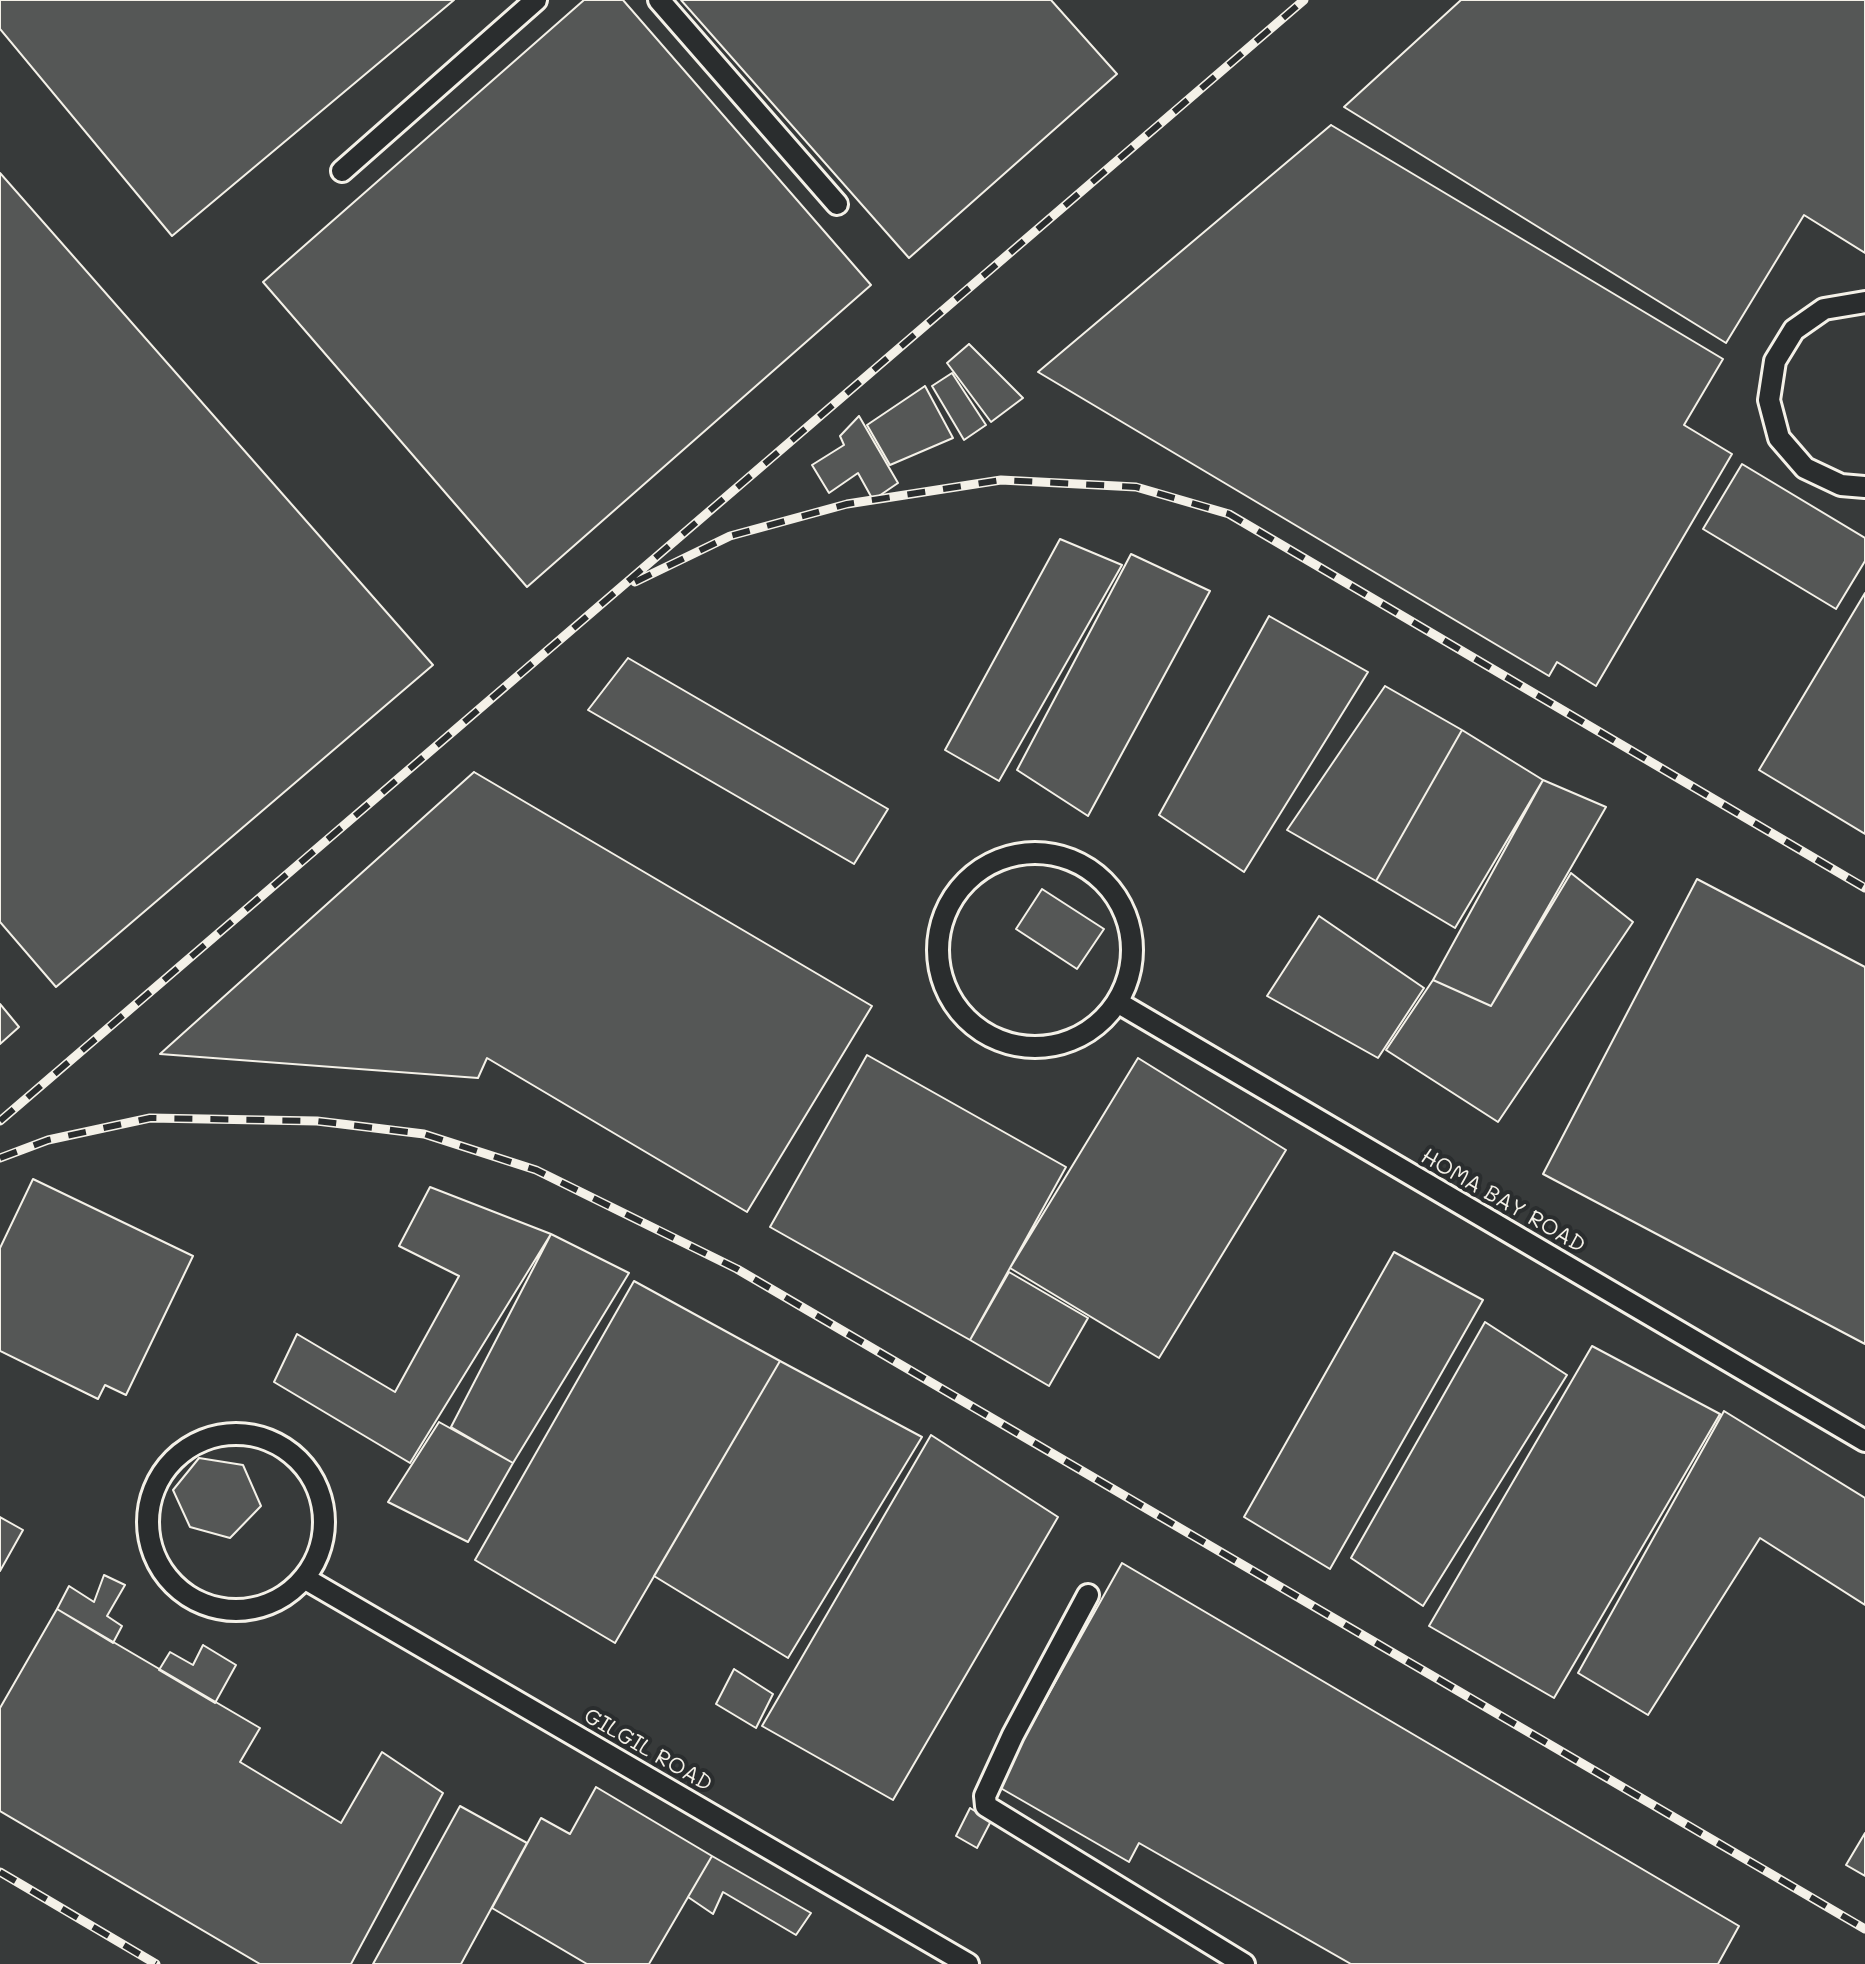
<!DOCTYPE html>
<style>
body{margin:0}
canvas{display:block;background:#2a2d2e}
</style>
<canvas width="1865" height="1964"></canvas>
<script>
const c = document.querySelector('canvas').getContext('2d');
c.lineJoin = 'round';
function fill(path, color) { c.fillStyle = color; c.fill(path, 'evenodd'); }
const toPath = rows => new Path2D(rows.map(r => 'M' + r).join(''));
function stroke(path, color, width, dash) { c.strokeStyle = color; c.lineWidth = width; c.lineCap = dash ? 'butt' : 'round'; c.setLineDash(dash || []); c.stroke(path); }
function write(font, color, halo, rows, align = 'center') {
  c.font = font + ' Mali,sans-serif'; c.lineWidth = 8; c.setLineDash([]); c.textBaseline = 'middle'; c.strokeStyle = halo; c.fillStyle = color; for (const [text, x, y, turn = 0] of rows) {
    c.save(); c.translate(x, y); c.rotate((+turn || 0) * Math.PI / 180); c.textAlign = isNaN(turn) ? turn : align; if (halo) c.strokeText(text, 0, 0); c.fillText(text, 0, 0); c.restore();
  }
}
const built = toPath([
 [0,0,1865,0,1865,1964,0,1964]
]);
const building = toPath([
 [0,0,454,0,172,236,0,29,0,0],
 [584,0,623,0,871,285,527,587,263,282,584,0],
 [681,0,1051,0,1117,74,909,258,681,0],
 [1461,0,1865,0,1865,253,1804,215,1726,343,1344,107,1461,0],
 [1331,125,1723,359,1684,425,1732,454,1596,686,1557,662,1549,676,1038,372,1331,125],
 [0,173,433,665,56,987,0,922,0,173],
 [969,344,1023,398,991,422,947,363,969,344],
 [952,373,986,425,964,440,932,386,952,373],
 [925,386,953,438,890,465,867,425,925,386],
 [859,416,898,483,873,500,858,473,829,493,812,465,844,445,840,436,859,416],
 [1742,464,1865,538,1865,561,1836,609,1703,529,1742,464],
 [1060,539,1122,565,999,781,945,750,1060,539],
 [1131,554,1210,591,1088,816,1017,770,1131,554],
 [1865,593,1865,834,1759,770,1865,593],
 [1269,616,1368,672,1244,872,1159,815,1269,616],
 [628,658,888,809,854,864,588,710,628,658],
 [1385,686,1462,730,1376,881,1287,830,1385,686],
 [1462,730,1543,780,1455,928,1376,881,1462,730],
 [474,772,872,1006,747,1212,487,1058,478,1078,160,1054,474,772],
 [1543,780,1606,807,1491,1006,1433,980,1543,780],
 [1571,873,1633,922,1498,1122,1386,1050,1433,980,1491,1006,1571,873],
 [1697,879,1865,967,1865,1344,1543,1174,1697,879],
 [1042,889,1104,929,1077,969,1016,929,1042,889],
 [1319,916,1424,988,1378,1058,1267,996,1319,916],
 [0,1004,19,1027,0,1044,0,1004],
 [867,1055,1066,1167,970,1340,770,1227,867,1055],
 [1138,1058,1286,1150,1159,1358,1010,1268,1138,1058],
 [33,1179,193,1256,126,1395,105,1385,98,1399,0,1351,0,1248,33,1179],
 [430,1187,551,1234,410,1463,274,1382,297,1334,395,1392,459,1276,399,1246,430,1187],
 [551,1234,629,1273,513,1463,451,1427,551,1234],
 [1394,1252,1483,1300,1330,1569,1244,1517,1394,1252],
 [1009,1272,1088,1318,1049,1386,970,1340,1009,1272],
 [634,1281,780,1361,615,1643,475,1560,634,1281],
 [1485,1322,1567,1375,1423,1606,1351,1558,1485,1322],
 [1592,1346,1720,1414,1554,1698,1429,1626,1592,1346],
 [780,1361,922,1437,788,1658,654,1576,780,1361],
 [1724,1411,1865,1498,1865,1605,1760,1538,1648,1715,1578,1673,1724,1411],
 [439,1422,513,1463,468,1542,388,1502,439,1422],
 [931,1435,1058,1517,893,1800,762,1726,931,1435],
 [199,1458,243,1465,261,1506,230,1538,190,1527,173,1490,199,1458],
 [0,1517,23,1530,0,1571,0,1517],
 [1122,1563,1739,1926,1718,1964,1351,1964,1139,1843,1129,1862,997,1786,1122,1563],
 [104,1575,125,1585,107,1616,122,1626,113,1643,57,1609,69,1586,94,1602,104,1575],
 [57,1609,260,1728,240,1762,341,1823,382,1752,443,1793,351,1964,260,1964,0,1811,0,1708,57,1609],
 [203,1645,236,1665,215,1703,159,1670,170,1652,193,1665,203,1645],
 [734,1669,773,1694,756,1728,716,1704,734,1669],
 [596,1787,712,1856,649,1964,587,1964,492,1908,541,1818,570,1834,596,1787],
 [460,1806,527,1843,461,1964,373,1964,460,1806],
 [970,1808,991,1821,977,1848,956,1836,970,1808],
 [1865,1833,1865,1876,1846,1865,1865,1833],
 [712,1856,811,1913,796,1935,723,1892,713,1914,688,1897,712,1856]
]);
const service = toPath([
 [659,0,837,204],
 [342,171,536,0],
 [1865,302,1824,309,1794,330,1775,361,1769,400,1779,438,1805,468,1841,485,1865,487],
 '938 950a97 97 0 1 1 194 0a97 97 0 1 1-194 0Z',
 [1117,1002,1865,1441],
 '148 1522a88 88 0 1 1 176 0a88 88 0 1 1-176 0Z',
 [304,1578,968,1964],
 [1088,1595,1013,1735,985,1796,986,1806,1244,1964]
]);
const rail = toPath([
 [635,582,730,536,847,504,1001,480,1136,487,1229,514,1865,888],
 [0,1121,1304,0],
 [0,1158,48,1140,150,1118,317,1121,424,1134,536,1170,737,1269,1865,1929],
 [0,1872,156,1964]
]);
const streetNames = [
 ["HOMA BAY ROAD",1503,1201,30],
 ["GILGIL ROAD",648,1750,30]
];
fill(built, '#373a3a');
fill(building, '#555756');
stroke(building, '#f4f1e8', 2);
stroke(service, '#f4f1e8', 26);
stroke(service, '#2a2d2e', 20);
stroke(rail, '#f4f1e8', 9);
stroke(rail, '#2a2d2e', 6, [18]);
write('22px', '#f4f1e8', '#2a2d2e', streetNames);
</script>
